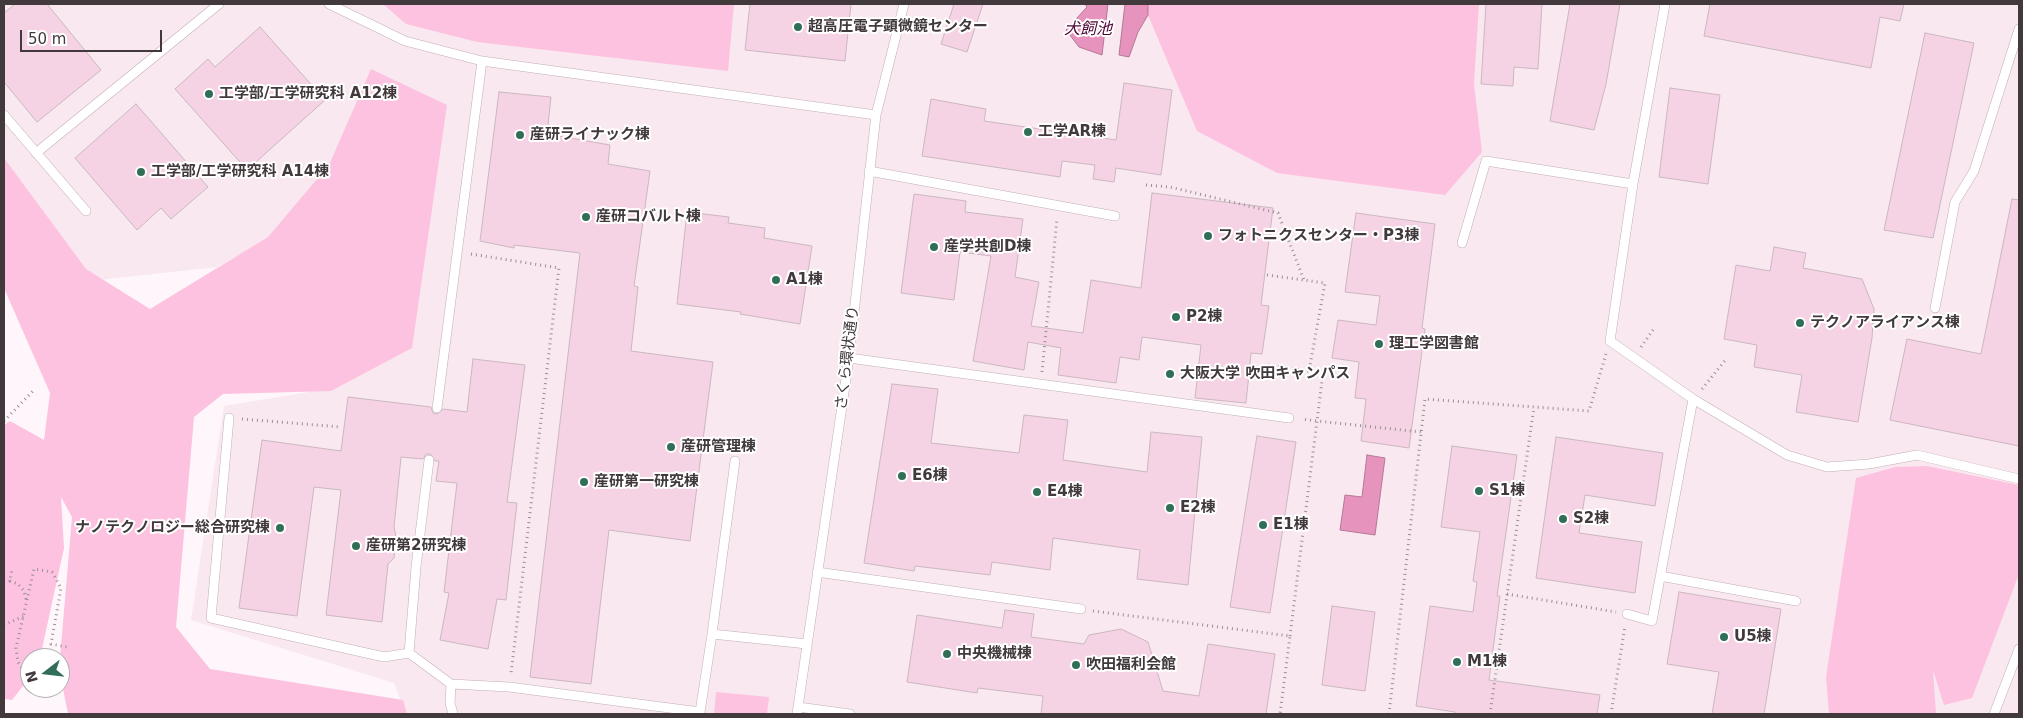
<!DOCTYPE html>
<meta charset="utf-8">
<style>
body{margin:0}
#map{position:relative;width:2023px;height:718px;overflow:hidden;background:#fef6fa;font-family:"DejaVu Sans",sans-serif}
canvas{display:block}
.frame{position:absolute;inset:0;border:5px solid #41393c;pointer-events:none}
.north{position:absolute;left:20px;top:648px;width:50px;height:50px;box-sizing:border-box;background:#fff;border:1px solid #b3b0b1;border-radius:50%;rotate:254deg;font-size:14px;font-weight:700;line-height:20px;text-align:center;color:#41393c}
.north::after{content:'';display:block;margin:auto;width:18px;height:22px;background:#316e58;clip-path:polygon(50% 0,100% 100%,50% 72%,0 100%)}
.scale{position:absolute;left:20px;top:30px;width:142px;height:22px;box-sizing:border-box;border:2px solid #41393c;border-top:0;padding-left:6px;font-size:15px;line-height:18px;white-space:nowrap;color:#41393c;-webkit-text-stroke:4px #fff;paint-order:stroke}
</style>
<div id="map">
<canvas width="2023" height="718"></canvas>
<div class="frame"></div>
<div class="north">N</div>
<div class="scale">50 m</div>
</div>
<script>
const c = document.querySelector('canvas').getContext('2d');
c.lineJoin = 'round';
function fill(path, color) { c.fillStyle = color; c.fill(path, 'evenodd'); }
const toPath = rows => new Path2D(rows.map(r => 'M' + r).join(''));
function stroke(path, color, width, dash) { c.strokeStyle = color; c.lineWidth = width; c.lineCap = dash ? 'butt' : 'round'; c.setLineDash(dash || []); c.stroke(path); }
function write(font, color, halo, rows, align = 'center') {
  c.font = font + ' "DejaVu Sans","Noto Sans JP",sans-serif'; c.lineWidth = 4; c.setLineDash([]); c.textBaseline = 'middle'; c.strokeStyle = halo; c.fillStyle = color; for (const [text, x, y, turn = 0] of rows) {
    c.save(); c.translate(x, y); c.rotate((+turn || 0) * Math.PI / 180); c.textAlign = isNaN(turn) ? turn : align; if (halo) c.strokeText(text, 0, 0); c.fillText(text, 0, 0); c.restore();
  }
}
const built = toPath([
 [4,4,383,4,403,17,657,4,2019,4,2019,714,406,714,394,683,191,620,224,406,309,392,333,357,284,230,217,267,90,281,4,168]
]);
const green = toPath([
 [383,4,734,4,728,71,477,42,406,24],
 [1148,4,1479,4,1474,84,1482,152,1445,195,1277,173,1197,131,1148,15],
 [371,69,447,105,412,348,331,391,223,394,194,417,176,627,210,669,403,700,407,714,68,714,60,674,60,658,72,517,61,497,64,548,40,658,30,658,30,677,12,700,4,699,4,425,10,421,44,440,50,393,4,288,4,158,86,269,150,309,268,237,329,165],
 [1927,466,2019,485,2019,574,1972,698,1944,705,1933,670,1936,714,1829,714,1826,677,1856,478,1895,467],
 [716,692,769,697,767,714,714,714]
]);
const water = toPath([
 [1085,4,1108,4,1102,55,1079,47,1066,30,1087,7,1085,4],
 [1125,4,1148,4,1148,15,1138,32,1129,57,1119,55,1125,4],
 [1367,455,1385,458,1375,535,1340,530,1345,495,1362,497,1367,455]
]);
const building = toPath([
 [15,4,47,4,101,70,37,122,4,82,4,13,15,4],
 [750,4,851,4,845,61,745,50,750,4],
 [954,4,983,4,967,52,941,44,954,4],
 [1486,4,1542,4,1538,69,1514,67,1513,86,1481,84,1486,4],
 [1570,4,1620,4,1606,84,1594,130,1550,121,1570,4],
 [1710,4,1904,4,1900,21,1880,17,1871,68,1704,36,1710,4],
 [260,27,325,100,247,170,175,89,208,59,215,67,260,27],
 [1925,33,1974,43,1933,238,1884,230,1925,33],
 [1124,83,1172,90,1161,175,1116,168,1114,182,1093,179,1095,165,1062,161,1060,177,922,156,931,99,986,109,984,121,1116,140,1124,83],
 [1670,88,1720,95,1708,184,1659,177,1670,88],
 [499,92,551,97,547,134,610,145,608,164,650,171,634,286,638,287,631,351,713,362,690,541,609,530,591,684,530,677,580,253,514,245,514,248,480,241,499,92],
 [136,104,208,187,171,219,161,208,137,230,75,158,136,104],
 [1152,193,1273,208,1261,305,1269,306,1262,354,1251,353,1246,403,1195,398,1201,345,1142,337,1139,360,1120,357,1116,383,1058,375,1061,348,1028,342,1024,370,973,361,991,256,960,252,954,300,901,293,914,194,966,201,965,212,1023,219,1015,277,1039,282,1031,326,1083,333,1091,280,1141,288,1152,193],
 [2012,199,2019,200,2019,446,1890,420,1907,339,1981,354,2012,199],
 [687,212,729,217,728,223,765,228,764,238,812,246,800,324,740,314,741,312,677,304,687,212],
 [1356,213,1435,224,1422,328,1425,329,1409,448,1361,441,1366,399,1355,398,1359,362,1332,358,1338,320,1376,325,1380,296,1345,292,1356,213],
 [1774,247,1806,253,1803,268,1862,279,1874,309,1872,338,1858,422,1796,412,1802,375,1754,367,1757,345,1724,339,1736,265,1770,271,1774,247],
 [473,359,525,365,507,502,517,503,506,600,497,599,488,649,440,640,449,593,444,592,457,483,436,481,439,461,435,461,430,454,426,454,423,459,401,457,394,527,396,537,394,558,388,564,382,622,326,615,341,490,314,487,297,616,239,608,262,440,341,451,348,397,431,407,433,413,437,414,443,409,467,412,473,359],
 [892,384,938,389,931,443,1019,453,1024,415,1068,420,1063,460,1147,472,1151,432,1202,437,1188,585,1137,579,1140,550,1053,538,1050,570,992,562,990,575,915,566,914,571,864,563,892,384],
 [1257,436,1296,442,1270,613,1230,607,1257,436],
 [1556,437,1663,453,1655,506,1585,495,1579,533,1642,542,1635,593,1536,578,1556,437],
 [1452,446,1517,455,1497,596,1500,596,1489,680,1600,695,1597,714,1455,714,1455,712,1416,706,1430,606,1473,612,1477,582,1473,581,1480,532,1441,527,1452,446],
 [1679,592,1781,609,1764,714,1712,714,1719,672,1667,664,1679,592],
 [1332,606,1375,612,1365,691,1322,685,1332,606],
 [1005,610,1034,614,1031,637,1084,644,1089,635,1121,629,1148,642,1163,691,1199,696,1208,644,1275,654,1266,714,1041,714,1043,696,978,688,977,693,907,682,917,615,1002,628,1005,610]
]);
const path = toPath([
 [1146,185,1170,187,1278,213,1304,280],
 [471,254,559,268,511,674],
 [1267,275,1325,283,1309,371],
 [1641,347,1655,327],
 [1268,365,1323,373,1317,421,1302,419],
 [1042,372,1057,219],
 [1702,389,1727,358],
 [242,419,341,427],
 [4,421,34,390],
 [10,581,18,584,24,591,26,600],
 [4,583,10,581,12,569],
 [1507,594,1616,612],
 [1093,611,1290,636,1280,714],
 [4,625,24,616],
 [1290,636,1317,421,1421,432],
 [27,676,18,662,16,648,34,569,52,572,61,588,51,644,67,647],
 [1389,714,1425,399,1589,411,1606,354],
 [1490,714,1534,407],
 [1611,714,1625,626]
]);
const service = toPath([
 [329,4,405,41,482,61,876,115],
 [1665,4,1633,184,1610,341,1693,399,1787,455,1827,467,1869,464,1917,455,2019,479],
 [4,115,86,211],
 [36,153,219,4],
 [869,171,1115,216],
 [1462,243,1486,161,1633,184],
 [1935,308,1955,202,1974,171,2019,29],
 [849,358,1289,418],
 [437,408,482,61],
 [229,418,211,618,384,657,409,653,451,684,509,687,700,712,712,634,807,644],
 [817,572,1081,609],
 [1660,576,1796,601],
 [1627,614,1652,621,1693,399],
 [712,634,735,461],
 [409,653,416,567,429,460],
 [451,684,450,703,453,714],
 [798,707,850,714],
 [797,714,849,358,876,115,904,4],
 [1994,714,2019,649]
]);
const markers = [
 [798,27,5,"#316e58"],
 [209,94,5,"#316e58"],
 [1028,132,5,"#316e58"],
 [520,135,5,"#316e58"],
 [141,172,5,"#316e58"],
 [586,217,5,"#316e58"],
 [1208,236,5,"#316e58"],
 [934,247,5,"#316e58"],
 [776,280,5,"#316e58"],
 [1176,317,5,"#316e58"],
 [1800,323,5,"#316e58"],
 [1379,344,5,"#316e58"],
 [1170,374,5,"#316e58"],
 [671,447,5,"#316e58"],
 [902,476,5,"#316e58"],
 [584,482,5,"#316e58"],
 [1479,491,5,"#316e58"],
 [1037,492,5,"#316e58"],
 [1170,508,5,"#316e58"],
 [1563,519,5,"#316e58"],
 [1263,525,5,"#316e58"],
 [280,528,5,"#316e58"],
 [356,546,5,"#316e58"],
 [1724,637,5,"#316e58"],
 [947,654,5,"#316e58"],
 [1457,662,5,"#316e58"],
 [1076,665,5,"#316e58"]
];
const poiNames = [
 ["超高圧電子顕微鏡センター",808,27],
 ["工学部/工学研究科 A12棟",219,94],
 ["工学AR棟",1038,132],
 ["産研ライナック棟",530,135],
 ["工学部/工学研究科 A14棟",151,172],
 ["産研コバルト棟",596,217],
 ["フォトニクスセンター・P3棟",1218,236],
 ["産学共創D棟",944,247],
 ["A1棟",786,280],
 ["P2棟",1186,317],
 ["テクノアライアンス棟",1810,323],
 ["理工学図書館",1389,344],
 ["大阪大学 吹田キャンパス",1180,374],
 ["産研管理棟",681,447],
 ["E6棟",912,476],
 ["産研第一研究棟",594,482],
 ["S1棟",1489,491],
 ["E4棟",1047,492],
 ["E2棟",1180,508],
 ["S2棟",1573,519],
 ["E1棟",1273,525],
 ["ナノテクノロジー総合研究棟",270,528,"right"],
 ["産研第2研究棟",366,546],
 ["U5棟",1734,637],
 ["中央機械棟",957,654],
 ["M1棟",1467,662],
 ["吹田福利会館",1086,665]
];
const streetNames = [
 ["さくら環状通り",848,358,-83]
];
const waterNames = [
 ["犬飼池",1088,30]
];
fill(built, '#f9e8f0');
fill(green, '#fdc2df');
fill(water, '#e694be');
stroke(water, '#b47997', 1);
fill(building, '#f6d3e4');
stroke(building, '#cbb8c0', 1);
stroke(service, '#c2afb8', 10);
stroke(path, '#989094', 3, [1, 4]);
stroke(service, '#fff', 9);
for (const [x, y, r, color] of markers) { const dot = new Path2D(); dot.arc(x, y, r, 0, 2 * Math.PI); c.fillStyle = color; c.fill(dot); stroke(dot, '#fff', 2); }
write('bold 15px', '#41393c', '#fff', poiNames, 'left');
write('15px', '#41393c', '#fff', streetNames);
write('italic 16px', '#4d0433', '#fff', waterNames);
</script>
